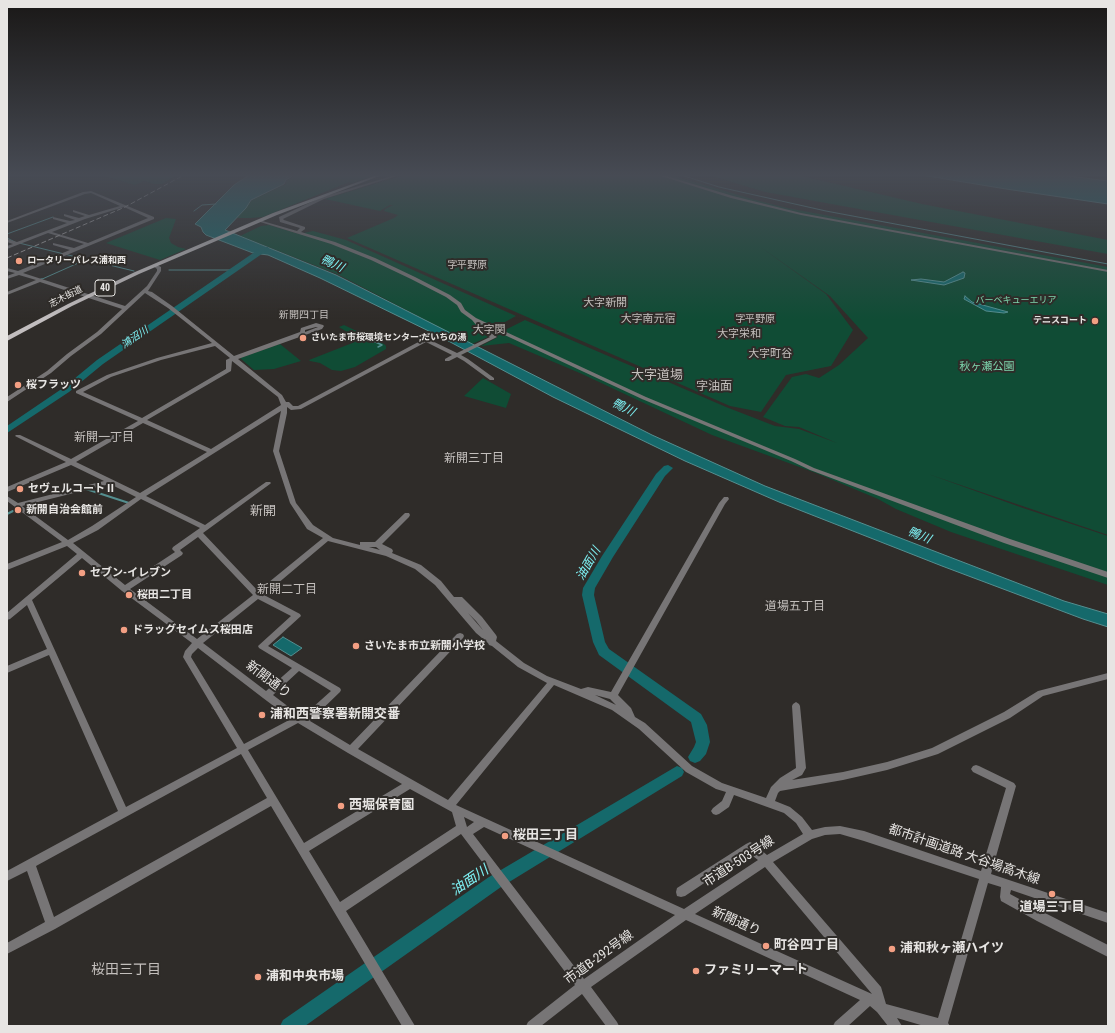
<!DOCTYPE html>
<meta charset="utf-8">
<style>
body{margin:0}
#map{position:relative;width:1115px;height:1033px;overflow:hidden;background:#2f2c29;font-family:"Roboto Condensed",sans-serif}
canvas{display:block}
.frame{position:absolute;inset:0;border:8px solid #e7e5e3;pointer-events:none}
</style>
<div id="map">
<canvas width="1115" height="1033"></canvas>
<div class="frame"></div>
</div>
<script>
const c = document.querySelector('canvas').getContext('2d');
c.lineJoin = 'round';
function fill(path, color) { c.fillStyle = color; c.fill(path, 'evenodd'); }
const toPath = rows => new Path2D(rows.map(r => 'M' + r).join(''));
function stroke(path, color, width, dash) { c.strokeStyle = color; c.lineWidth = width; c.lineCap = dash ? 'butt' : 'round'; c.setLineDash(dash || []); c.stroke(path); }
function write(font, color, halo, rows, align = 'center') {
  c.font = font + ' "Roboto Condensed","Noto Sans JP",sans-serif'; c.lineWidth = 4; c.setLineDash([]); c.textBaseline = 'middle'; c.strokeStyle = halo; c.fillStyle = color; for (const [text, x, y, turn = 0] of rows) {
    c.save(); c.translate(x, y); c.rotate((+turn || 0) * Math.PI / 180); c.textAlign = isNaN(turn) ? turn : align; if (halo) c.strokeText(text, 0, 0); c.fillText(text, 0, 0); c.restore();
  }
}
const green = toPath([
 [100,175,177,175,162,184,154,184,144,181,135,185],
 [296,175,377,175,352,183,349,182,263,217,250,218,237,218,252,200,286,184,286,181],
 [404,175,671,175,752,199,787,208,1108,267,1108,535,928,474,1023,508,1108,536,1108,585,951,532,896,509,878,499,816,473,712,435,582,374,509,343,481,346,498,337,495,335,525,320,726,407,775,426,799,429,837,443,799,427,785,426,763,417,792,377,806,374,819,378,839,365,868,338,830,296,759,246,826,294,853,330,831,366,786,375,761,412,730,406,347,238,394,218,398,215,384,211,385,209,393,205,390,205,380,211,325,199],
 [708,175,798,175,922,204,1108,240,1108,254,765,192],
 [166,218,176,219,169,238,171,243,178,247,186,249,160,260,106,243],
 [269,225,299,234,313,231,346,240,516,316,483,334,488,337,472,344,337,274,240,236,261,226],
 [344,325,384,344,386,346,386,349,355,367,341,371,332,370,320,363,310,361,309,360,360,340,339,327],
 [280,344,301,361,274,369,254,370,240,358],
 [483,378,511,394,506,408,464,396]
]);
const water = toPath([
 [249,175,294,175,286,180,284,184,251,200,246,208,225,230,336,275,652,435,765,486,1064,601,1108,614,1108,627,1083,619,942,566,779,502,685,461,553,397,439,336,320,278,268,255,253,253,206,235,203,232,201,227,195,224,234,185,249,175],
 [921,175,1062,175,1108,181,1108,204,1006,189,921,175],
 [963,272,965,273,964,278,944,285,911,280,921,279,944,282,963,272],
 [965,296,972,302,1008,312,1004,313,986,311,964,299,965,296],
 [283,637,302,648,291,656,273,645,283,637]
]);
const streamFar2 = toPath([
 [681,175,719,187,826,211,1108,264],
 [194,211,202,205,216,204],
 [7,234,53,217],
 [7,238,15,242],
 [19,243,134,271],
 [169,270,235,270],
 [40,280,85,260]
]);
const streamFar1 = toPath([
 [39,280,42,279],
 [367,338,382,345,378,347]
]);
const stream = toPath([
 [86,489,129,503],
 [7,514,13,511]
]);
const river = toPath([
 [262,247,268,247,269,249,103,364,69,392,7,433,7,426,63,388,97,360,262,247],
 [668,465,673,468,665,476,613,557,595,588,594,595,605,642,609,649,701,714,707,725,710,742,706,754,700,761,695,763,690,761,688,757,694,747,696,742,691,722,599,655,593,642,582,595,583,588,602,556,656,474,664,466,668,465],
 [677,766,682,768,684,772,682,776,501,887,305,1026,280,1026,283,1020,489,877,677,766]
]);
const minor = toPath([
 [395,175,400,175,324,199,283,219,284,220,305,227,305,229,301,232,335,242,375,258,415,277,450,295,461,303,465,310,476,318,646,397,795,459,814,468,1010,539,1108,572,1108,578,1004,543,810,470,791,461,642,399,481,324,486,330,497,337,461,355,468,359,494,378,494,380,490,380,464,361,457,357,449,361,445,361,445,359,452,355,426,342,301,409,291,410,287,407,287,413,279,451,296,503,313,525,333,538,360,545,360,542,375,542,405,513,409,513,410,515,409,517,382,544,392,549,393,551,392,553,421,565,441,581,454,597,462,597,482,617,496,635,497,637,496,641,524,663,547,676,581,689,588,687,611,692,719,503,724,497,728,497,729,499,725,504,618,695,631,708,635,717,645,723,692,766,722,783,766,798,771,787,780,778,796,768,792,706,793,704,796,702,799,704,800,706,806,768,802,775,792,780,843,772,887,762,932,748,1004,712,1038,691,1108,673,1108,679,1043,696,1010,718,938,754,887,770,843,780,780,791,778,793,775,801,790,807,802,817,812,830,825,827,840,826,864,831,981,871,1006,788,973,772,971,769,973,766,976,765,979,766,1014,783,1016,786,991,874,1108,913,1108,923,1011,890,1010,894,1045,913,1108,945,1108,957,1037,921,1001,901,1000,897,1001,887,988,883,948,1023,950,1026,924,1026,897,1018,902,1026,888,1026,877,1012,870,1006,848,1026,833,1026,835,1022,860,1000,686,920,591,987,617,1022,619,1026,606,1026,582,994,541,1026,526,1026,528,1022,575,985,461,834,346,911,415,1026,402,1026,271,806,55,929,7,954,7,943,45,922,27,871,7,881,7,871,118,811,49,655,7,673,7,666,47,649,27,605,10,619,7,620,7,613,77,554,67,546,7,570,7,564,62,542,7,501,7,496,18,503,104,481,71,465,7,492,7,487,66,462,15,436,16,435,20,435,71,459,138,421,76,393,76,391,107,375,157,358,212,343,168,308,145,293,101,334,71,356,51,373,7,402,7,397,47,371,67,354,97,332,122,309,40,282,7,295,7,292,36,280,19,275,7,279,7,276,15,273,7,271,7,268,18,271,70,250,53,245,53,243,74,248,84,244,48,233,7,249,7,246,13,244,7,242,7,239,17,242,67,223,53,219,53,217,70,221,75,220,64,216,64,214,79,218,85,216,73,212,73,210,89,215,120,206,91,193,85,194,7,223,7,221,83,192,91,191,154,217,154,219,23,273,125,306,147,286,157,271,157,269,153,266,157,265,161,267,161,271,148,291,152,292,172,306,234,356,300,332,301,328,316,323,323,325,324,326,322,329,238,359,282,395,286,402,289,402,293,406,298,406,424,339,428,339,457,353,490,337,482,332,472,320,461,312,457,305,446,297,411,279,371,260,331,244,257,221,259,220,297,231,300,228,280,222,279,217,322,197,395,175],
 [124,207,148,218,88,243,52,232,85,219,124,207],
 [316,327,318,327,305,332,305,330,316,327],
 [215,346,230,358,226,360,226,369,142,418,83,392,111,377,161,360,215,346],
 [232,361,278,397,281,405,211,449,147,420,231,371,232,361],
 [281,411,273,451,290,503,307,529,323,538,258,591,203,533,270,484,271,483,270,482,266,482,205,525,146,496,281,411],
 [143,423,207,452,140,493,76,462,143,423],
 [110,484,136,497,92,526,68,540,22,506,110,484],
 [141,499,200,528,173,547,172,549,175,552,125,585,73,543,98,530,141,499],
 [198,537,253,595,197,639,130,589,182,555,183,553,180,550,198,537],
 [328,541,386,556,415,569,435,585,476,633,488,643,489,645,492,646,518,667,547,683,448,800,358,749,463,638,464,636,463,634,460,633,457,634,350,745,310,721,340,692,341,690,340,688,268,646,301,616,300,614,264,595,328,541],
 [369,547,376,547,380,550,369,547],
 [82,558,122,591,192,643,185,651,183,657,237,748,126,807,32,600,82,558],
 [258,599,291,616,258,646,259,648,292,668,266,691,203,643,258,599],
 [468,613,476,621,483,630,482,629,468,613],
 [198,648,263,698,291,719,244,744,191,657,192,654,198,648],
 [299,671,331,691,302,717,273,695,299,671],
 [554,685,612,710,639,729,686,772,716,789,726,792,722,801,713,808,711,811,713,814,716,815,719,814,729,807,734,795,784,813,796,823,803,834,767,855,754,844,750,842,746,844,677,888,676,892,677,896,681,897,685,896,749,853,758,860,684,909,456,805,554,685],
 [595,695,610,699,616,705,595,695],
 [298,723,348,753,402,784,304,843,248,750,298,723],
 [241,754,267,798,54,917,36,866,241,754],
 [410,789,452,812,456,826,340,902,309,851,410,789],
 [464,817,474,822,467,827,464,817],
 [484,827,675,915,584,979,473,834,484,827],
 [840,834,864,841,979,879,938,1018,886,1004,881,987,773,862,812,839,825,835,840,834],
 [765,867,872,994,695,914,765,867],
 [658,175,663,175,733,196,801,213,1108,270,1108,272,801,215,731,198,658,175]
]);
const major = toPath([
 [377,175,382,175,277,215,139,274,72,306,7,341,7,336,68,304,135,272,273,213,377,175]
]);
const rail = toPath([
 [7,258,125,207,184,175]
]);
const markers = [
 [19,261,4,"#f39f83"],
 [1095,321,4,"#f39f83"],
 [303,338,4,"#f39f83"],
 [18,385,4,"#f39f83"],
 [20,489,4,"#f39f83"],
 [18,510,4,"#f39f83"],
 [82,573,4,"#f39f83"],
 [129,595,4,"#f39f83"],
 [124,630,4,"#f39f83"],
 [356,646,4,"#f39f83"],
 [262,715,4,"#f39f83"],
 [341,806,4,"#f39f83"],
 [505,836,4,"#f39f83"],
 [1052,894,4,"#f39f83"],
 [766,946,4,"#f39f83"],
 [892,949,4,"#f39f83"],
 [696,971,4,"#f39f83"],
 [258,977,4,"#f39f83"]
];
const farPoinames = [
 ["ロータリーパレス浦和西",27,261],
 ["テニスコート",1087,321,"right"],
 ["さいたま市桜環境センター;だいちの湯",311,338]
];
const farStreetnames = [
 ["志木街道",66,297,-27]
];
const farParknames = [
 ["バーベキューエリア",1016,301]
];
const farNeighbourhoodnames = [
 ["字平野原",467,265],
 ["新開四丁目",304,315],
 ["字平野原",755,319]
];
const shields = [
 [105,288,20]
];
const shieldNames = [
 ["40",105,288]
];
const farWaternames = [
 ["鴻沼川",135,338,-34]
];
const farQuarternames = [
 ["大字新開",605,303],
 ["大字南元宿",648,319],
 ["大字関",489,330],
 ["大字栄和",739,334],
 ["大字町谷",770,354]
];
const parkNames = [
 ["秋ヶ瀬公園",987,367]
];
const poiNames = [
 ["桜フラッツ",26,385],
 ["セヴェルコートⅡ",28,489],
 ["新開自治会館前",26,510],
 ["セブン-イレブン",90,573],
 ["桜田二丁目",137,595],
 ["ドラッグセイムス桜田店",132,630],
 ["さいたま市立新開小学校",364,646]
];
const waterNames = [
 ["鴨川",332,264,25],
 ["鴨川",623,408,27],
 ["鴨川",919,536,22],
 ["油面川",589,564,-60]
];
const neighbourhoodNames = [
 ["字油面",714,387],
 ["新開一丁目",104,438],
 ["新開三丁目",474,459],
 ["新開二丁目",287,590],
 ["道場五丁目",795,607]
];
const quarterNames = [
 ["大字道場",657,376],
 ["新開",263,512]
];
const nearStreetnames = [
 ["新開通り",268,680,37],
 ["都市計画道路 大谷場高木線",964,855,19],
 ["市道B-503号線",739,862,-33],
 ["新開通り",736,922,24],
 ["市道B-292号線",599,958,-36]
];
const nearPoinames = [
 ["浦和西警察署新開交番",270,715],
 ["西堀保育園",349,806],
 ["桜田三丁目",513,836],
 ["道場三丁目",1052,908,"center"],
 ["町谷四丁目",774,946],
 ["浦和秋ヶ瀬ハイツ",900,949],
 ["ファミリーマート",704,971],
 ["浦和中央市場",266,977]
];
const nearWaternames = [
 ["油面川",470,881,-34]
];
const nearNeighbourhoodnames = [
 ["桜田三丁目",126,970]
];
fill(green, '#104c35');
fill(water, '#15696b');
stroke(water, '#548e8f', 1);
stroke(streamFar2, '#548e8f', 1);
stroke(streamFar1, '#548e8f', 1.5);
stroke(stream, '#548e8f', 2);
fill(river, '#15696b');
fill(minor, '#777576');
fill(major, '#c2bebf');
stroke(rail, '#aeaba9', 1, [5, 2.5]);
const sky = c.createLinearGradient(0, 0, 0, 319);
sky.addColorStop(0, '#1a1817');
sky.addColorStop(0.55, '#474b54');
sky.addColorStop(1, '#474b5400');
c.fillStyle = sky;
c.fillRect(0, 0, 1115, 319);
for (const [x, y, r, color] of markers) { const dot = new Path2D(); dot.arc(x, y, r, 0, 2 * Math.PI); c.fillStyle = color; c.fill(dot); stroke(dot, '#2f2c29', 1.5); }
write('bold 9px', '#e7e5e3', '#2f2c29', farPoinames, 'left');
write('9px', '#e7e5e3', '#2f2c29', farStreetnames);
write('9px', '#7ed7ae', '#2f2c29', farParknames);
write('10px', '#c3bfbc', '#2f2c29', farNeighbourhoodnames);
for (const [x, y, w] of shields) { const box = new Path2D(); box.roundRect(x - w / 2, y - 8, w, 16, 3); c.fillStyle = '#2f2c29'; c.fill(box); stroke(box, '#e7e5e3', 1); }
write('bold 10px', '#e7e5e3', null, shieldNames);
write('italic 10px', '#7df0f3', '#2f2c29', farWaternames);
write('11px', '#c3bfbc', '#2f2c29', farQuarternames);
write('11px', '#7ed7ae', '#2f2c29', parkNames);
write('bold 11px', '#e7e5e3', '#2f2c29', poiNames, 'left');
write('italic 12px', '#7df0f3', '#2f2c29', waterNames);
write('12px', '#c3bfbc', '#2f2c29', neighbourhoodNames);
write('13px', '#c3bfbc', '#2f2c29', quarterNames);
write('13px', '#e7e5e3', '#2f2c29', nearStreetnames);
write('bold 13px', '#e7e5e3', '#2f2c29', nearPoinames, 'left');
write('italic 14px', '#7df0f3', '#2f2c29', nearWaternames);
write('14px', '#c3bfbc', '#2f2c29', nearNeighbourhoodnames);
</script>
